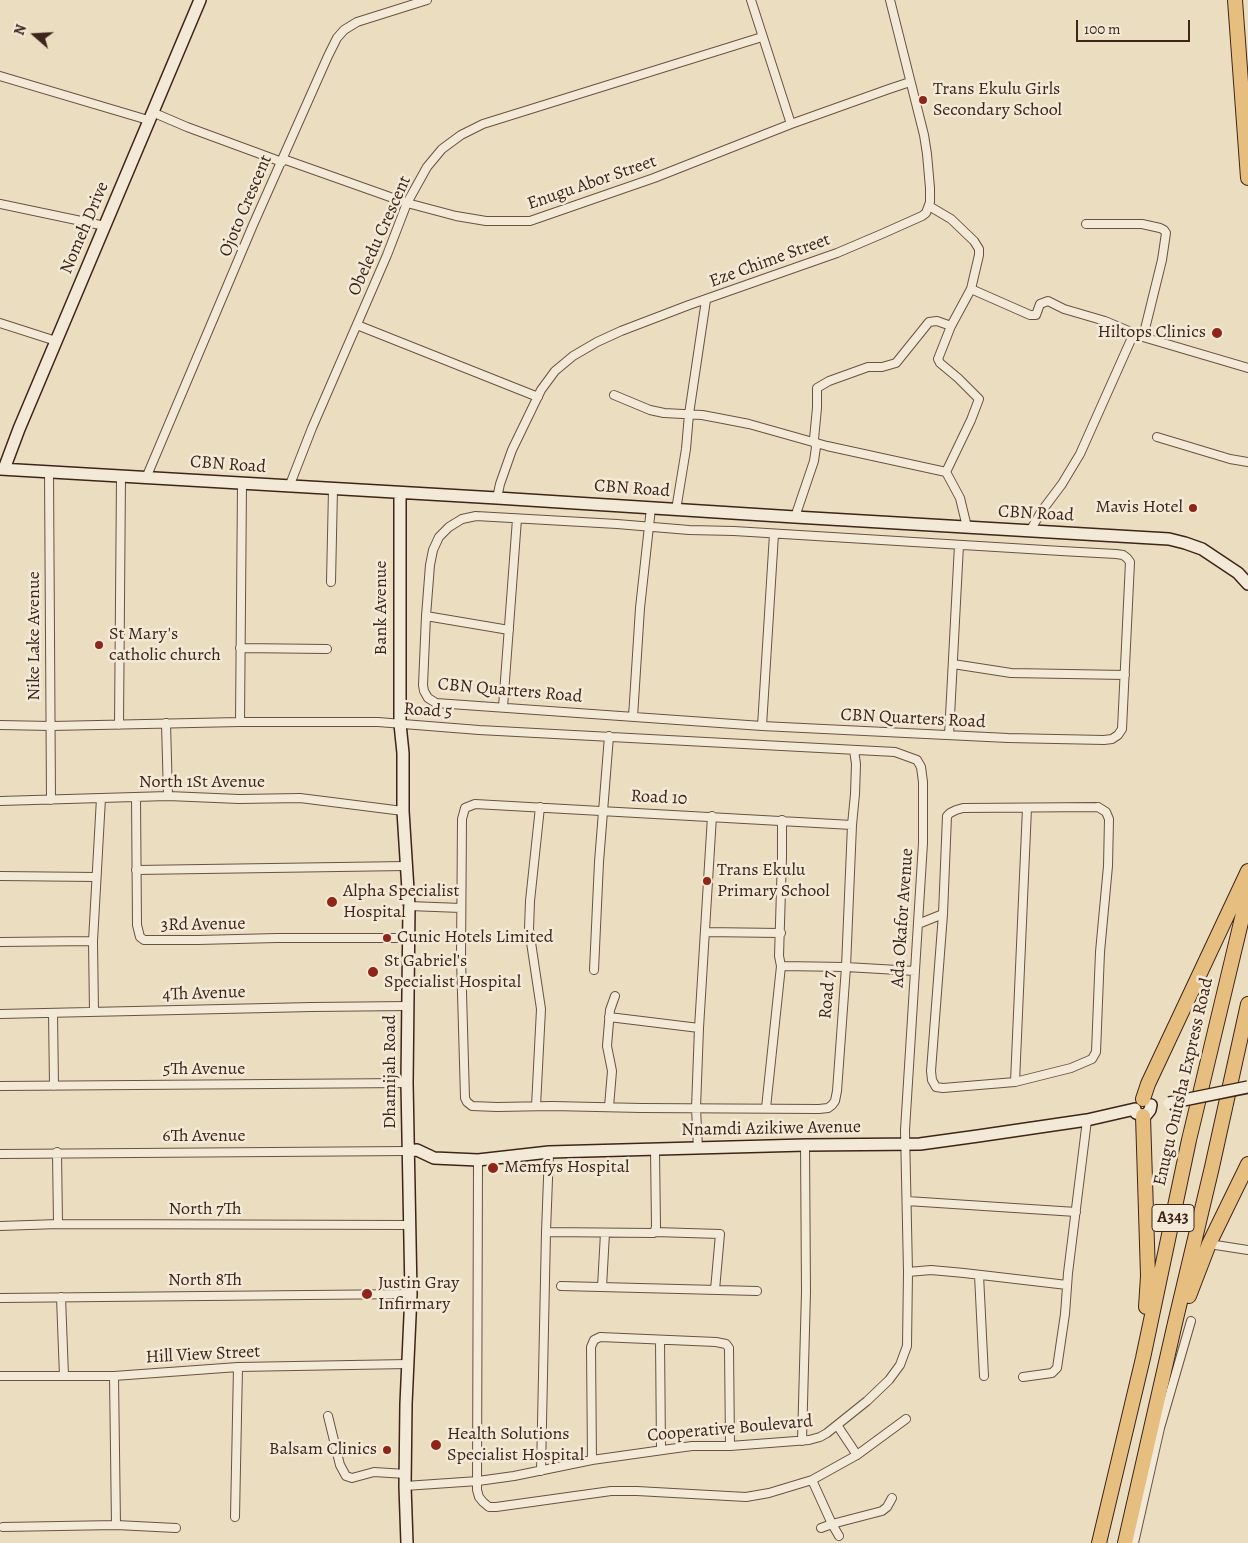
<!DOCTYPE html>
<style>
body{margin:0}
#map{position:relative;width:1248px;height:1543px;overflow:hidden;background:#ebddc0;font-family:Alegreya,serif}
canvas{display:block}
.north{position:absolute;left:10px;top:10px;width:50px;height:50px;-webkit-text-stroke:4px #f2e9d6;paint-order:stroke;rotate:289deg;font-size:14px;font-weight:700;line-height:20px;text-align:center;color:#3e241a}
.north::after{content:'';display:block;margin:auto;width:18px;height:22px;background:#3e241a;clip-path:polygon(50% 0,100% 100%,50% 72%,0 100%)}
.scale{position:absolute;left:1076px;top:20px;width:114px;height:22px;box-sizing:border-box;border:2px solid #3e241a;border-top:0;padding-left:6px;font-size:15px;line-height:18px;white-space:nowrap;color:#3e241a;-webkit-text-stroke:4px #f2e9d6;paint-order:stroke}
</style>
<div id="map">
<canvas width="1248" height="1543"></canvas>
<div class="north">N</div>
<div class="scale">100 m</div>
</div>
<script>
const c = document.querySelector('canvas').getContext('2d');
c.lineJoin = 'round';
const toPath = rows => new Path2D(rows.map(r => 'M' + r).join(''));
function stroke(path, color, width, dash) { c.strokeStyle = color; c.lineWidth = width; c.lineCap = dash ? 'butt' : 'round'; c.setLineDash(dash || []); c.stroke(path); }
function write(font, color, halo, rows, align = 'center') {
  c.font = font + ' Alegreya,serif'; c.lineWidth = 5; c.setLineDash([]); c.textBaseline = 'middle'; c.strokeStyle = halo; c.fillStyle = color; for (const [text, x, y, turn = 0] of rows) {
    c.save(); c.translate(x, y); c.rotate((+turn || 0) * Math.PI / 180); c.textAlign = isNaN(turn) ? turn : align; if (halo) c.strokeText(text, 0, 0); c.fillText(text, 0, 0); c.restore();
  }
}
const street = toPath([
 [751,0,791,124],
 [0,76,148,120],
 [152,112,187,127,282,162],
 [283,159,407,203,456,216,486,221,530,221,654,178,791,124,889,89,910,82],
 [0,204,105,226],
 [929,206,951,219,974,241,979,249,979,255,971,289,951,326,938,359,940,363,958,378,979,399,971,420,946,472],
 [1086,224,1142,224,1160,228,1164,230,1166,233,1162,260,1143,337],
 [971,289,1030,315,1036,315,1040,304,1048,301,1064,309,1105,321,1143,337,1248,368],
 [0,323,56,341],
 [357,325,538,397],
 [614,395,650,410,664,413,702,415,718,418,749,424,827,446,946,472],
 [1157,437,1230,459,1248,462],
 [49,472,51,800],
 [946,472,960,498,967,527],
 [146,478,253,225,328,56,337,38,344,30,357,22,427,0],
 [289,487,312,428,387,255,407,203,427,167,442,149,461,135,483,124,762,37],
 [497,498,500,484,512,450,541,390,555,371,573,356,597,342,621,331,689,305,837,253,884,233,922,216,926,213,930,202,930,188,927,154,924,135,890,0],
 [676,510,686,449,689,414,706,300],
 [476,516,617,524,689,530,734,531,1061,551,1116,554,1123,555,1127,558,1130,562,1122,729,1118,735,1112,739,1104,740,1008,738,762,726,436,703,428,698,424,691,423,685,426,616,430,565,433,550,439,537,449,527,462,519,476,516],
 [795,517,814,461,816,447,814,439,817,408,817,388,829,381,868,367,882,367,896,363,929,322,937,321,951,326],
 [1030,531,1041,512,1062,484,1080,454,1134,333],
 [331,582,333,489],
 [426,616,509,630],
 [240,648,327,649],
 [953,664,1011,673,1125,675],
 [503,707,517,519],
 [633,717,640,608,651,508],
 [240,722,242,484],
 [166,723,168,796],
 [0,725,51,726,240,722,378,722,479,730,895,752,917,760,921,767,923,782,923,843,905,1130,908,1272,907,1346,900,1365,889,1380,867,1401,827,1433,820,1437,809,1440,730,1446,692,1446,670,1449,592,1460,514,1476,478,1481,405,1486],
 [119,725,121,476],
 [762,726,774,534],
 [949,735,959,545],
 [136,797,137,925,140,937,144,940,198,940,277,938,408,938],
 [0,801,168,796,239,799,300,798,403,811],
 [1098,807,1106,812,1109,819,1108,866,1100,952,1096,1052,1092,1059,1071,1068,1015,1082,943,1088,936,1087,932,1080,931,1071,943,914,947,816,950,813,956,810,963,808,1098,807],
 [852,825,475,804,465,808,462,819,461,958,465,1098,467,1102,472,1106,497,1107,552,1106,641,1108,819,1109,828,1108,832,1105,835,1101,837,1091,846,967,852,825,855,794,856,764,854,750],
 [136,870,406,866],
 [0,876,96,877],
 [409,906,461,908],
 [918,924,943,914],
 [705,932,781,933],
 [0,942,93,941],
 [781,966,846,967,915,971],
 [594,970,599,862,609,736],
 [94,1012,93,941,101,798],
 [53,1013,54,1086],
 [0,1014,312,1007,408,1006],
 [609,1017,699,1028],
 [1015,1082,1027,808],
 [0,1086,407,1083],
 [536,1106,541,1009,529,929,530,901,540,807],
 [609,1107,612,1071,607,1046,610,1010,615,996],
 [766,1108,781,966,779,956,782,857,782,820],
 [698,1149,696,1108,699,1028,712,816],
 [57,1152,58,1224],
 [0,1154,408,1151],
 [478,1160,477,1490,479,1497,483,1502,489,1507,496,1507,611,1491,637,1491,746,1497,769,1493,812,1480],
 [907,1201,1076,1212],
 [0,1226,58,1224,410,1225],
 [546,1232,654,1233,656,1227,655,1150],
 [655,1232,720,1234,715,1290],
 [1209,1244,1248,1250],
 [908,1272,931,1270,964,1273,1067,1285],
 [979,1275,984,1376],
 [561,1286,757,1291],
 [602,1287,605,1233],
 [61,1297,64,1376],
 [0,1298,411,1294],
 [660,1340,661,1450],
 [0,1376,114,1376,238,1367,408,1364],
 [114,1376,116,1525],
 [1023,1377,1052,1373,1057,1368,1065,1314,1068,1273,1087,1120],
 [328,1416,340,1465,346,1476,352,1478,374,1472,406,1474],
 [837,1425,857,1455],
 [802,1441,806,1292,805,1145],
 [592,1460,591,1347,594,1340,600,1337,716,1342,726,1344,729,1348,730,1446],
 [541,1471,546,1232,549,1152],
 [235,1517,238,1367],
 [3,1527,116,1525,176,1528],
 [821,1528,832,1524,882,1511,887,1507,892,1498],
 [839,1536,832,1524,812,1480,857,1455,906,1419],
 [1134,1543,1160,1428,1191,1321]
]);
const secondary = toPath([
 [0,469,497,498,795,517,1169,539,1185,543,1202,549,1238,573,1248,584],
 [4,469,19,429,200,0],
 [400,493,400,724,403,753,403,811,409,906,407,1083,411,1294,406,1404,405,1486,407,1543],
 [1136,1113,1141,1115,1146,1115,1150,1110,1151,1105],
 [408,1151,417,1150,434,1158,478,1160,549,1152,805,1145,920,1144,978,1136,1087,1120,1135,1109]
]);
const highway = toPath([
 [1235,0,1248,178],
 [1143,1099,1148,1084,1248,871],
 [1143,1116,1148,1276,1146,1307],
 [1189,1296,1209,1244,1248,1164],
 [1099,1543,1143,1358,1189,1140,1248,893],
 [1125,1543,1175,1323,1212,1167,1248,1004]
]);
const secondaryBridge = toPath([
 [1169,1103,1248,1087]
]);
const markers = [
 [923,100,5,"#8f2418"],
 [1217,333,6,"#8f2418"],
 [1193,508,5,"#8f2418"],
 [99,645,5,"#8f2418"],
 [707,881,5,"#8f2418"],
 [332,902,6,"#8f2418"],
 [387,938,5,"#8f2418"],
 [373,972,6,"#8f2418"],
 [493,1168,6,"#8f2418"],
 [367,1294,6,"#8f2418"],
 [436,1445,6,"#8f2418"],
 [387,1450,5,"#8f2418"]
];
const shields = [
 [1173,1218,42]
];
const shieldNames = [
 ["A343",1173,1218]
];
const poiNames = [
 ["Trans Ekulu Girls",933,90],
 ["Secondary School",933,111],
 ["Hiltops Clinics",1206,333,"right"],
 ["Mavis Hotel",1183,508,"right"],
 ["St Mary's",109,635],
 ["catholic church",109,656],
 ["Trans Ekulu",717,871],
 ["Primary School",717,892],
 ["Alpha Specialist",343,892],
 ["Hospital",343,913],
 ["Cunic Hotels Limited",397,938],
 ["St Gabriel's",384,962],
 ["Specialist Hospital",384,983],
 ["Memfys Hospital",504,1168],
 ["Justin Gray",378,1284],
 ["Infirmary",378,1305],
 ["Health Solutions",447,1435],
 ["Specialist Hospital",447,1456],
 ["Balsam Clinics",377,1450,"right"]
];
const streetNames = [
 ["Enugu Abor Street",592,183,-19],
 ["Ojoto Crescent",246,206,-67],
 ["Nomeh Drive",85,228,-67],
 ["Obeledu Crescent",380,236,-66],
 ["Eze Chime Street",770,261,-20],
 ["CBN Road",228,465,4],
 ["CBN Road",632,489,4],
 ["CBN Road",1036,514,3],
 ["Bank Avenue",382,608,-90],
 ["Nike Lake Avenue",35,636,-90],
 ["CBN Quarters Road",510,691,5],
 ["Road 5",428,711,4],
 ["CBN Quarters Road",913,719,3],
 ["North 1St Avenue",202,783],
 ["Road 10",659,798,3],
 ["Ada Okafor Avenue",903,918,-86],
 ["3Rd Avenue",203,925,-1],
 ["4Th Avenue",204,994,-2],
 ["Road 7",828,995,-85],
 ["5Th Avenue",204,1070],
 ["Dhamijah Road",391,1072,-90],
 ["Enugu Onitsha Express Road",1184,1082,-77],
 ["Nnamdi Azikiwe Avenue",771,1129,-1],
 ["6Th Avenue",204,1137],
 ["North 7Th",205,1210],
 ["North 8Th",205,1281],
 ["Hill View Street",203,1355,-3],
 ["Cooperative Boulevard",730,1429,-5]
];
stroke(street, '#695244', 10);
stroke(secondary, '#3e241a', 14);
stroke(highway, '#3e241a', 16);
stroke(street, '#f2e9d6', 8);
stroke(secondary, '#f2e9d6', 11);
stroke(highway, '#e6be80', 14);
stroke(secondaryBridge, '#3e241a', 14, []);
stroke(secondaryBridge, '#f2e9d6', 11);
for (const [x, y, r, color] of markers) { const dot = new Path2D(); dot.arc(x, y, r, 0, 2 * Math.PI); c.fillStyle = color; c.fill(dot); stroke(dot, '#f2e9d6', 2); }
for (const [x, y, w] of shields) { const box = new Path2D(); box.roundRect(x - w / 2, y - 13.5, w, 27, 4); c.fillStyle = '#f2e9d6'; c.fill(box); stroke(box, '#3e241a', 1); }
write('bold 16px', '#3e241a', null, shieldNames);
write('18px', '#3e241a', '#f2e9d6', poiNames, 'left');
write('18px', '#3e241a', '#f2e9d6', streetNames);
</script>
